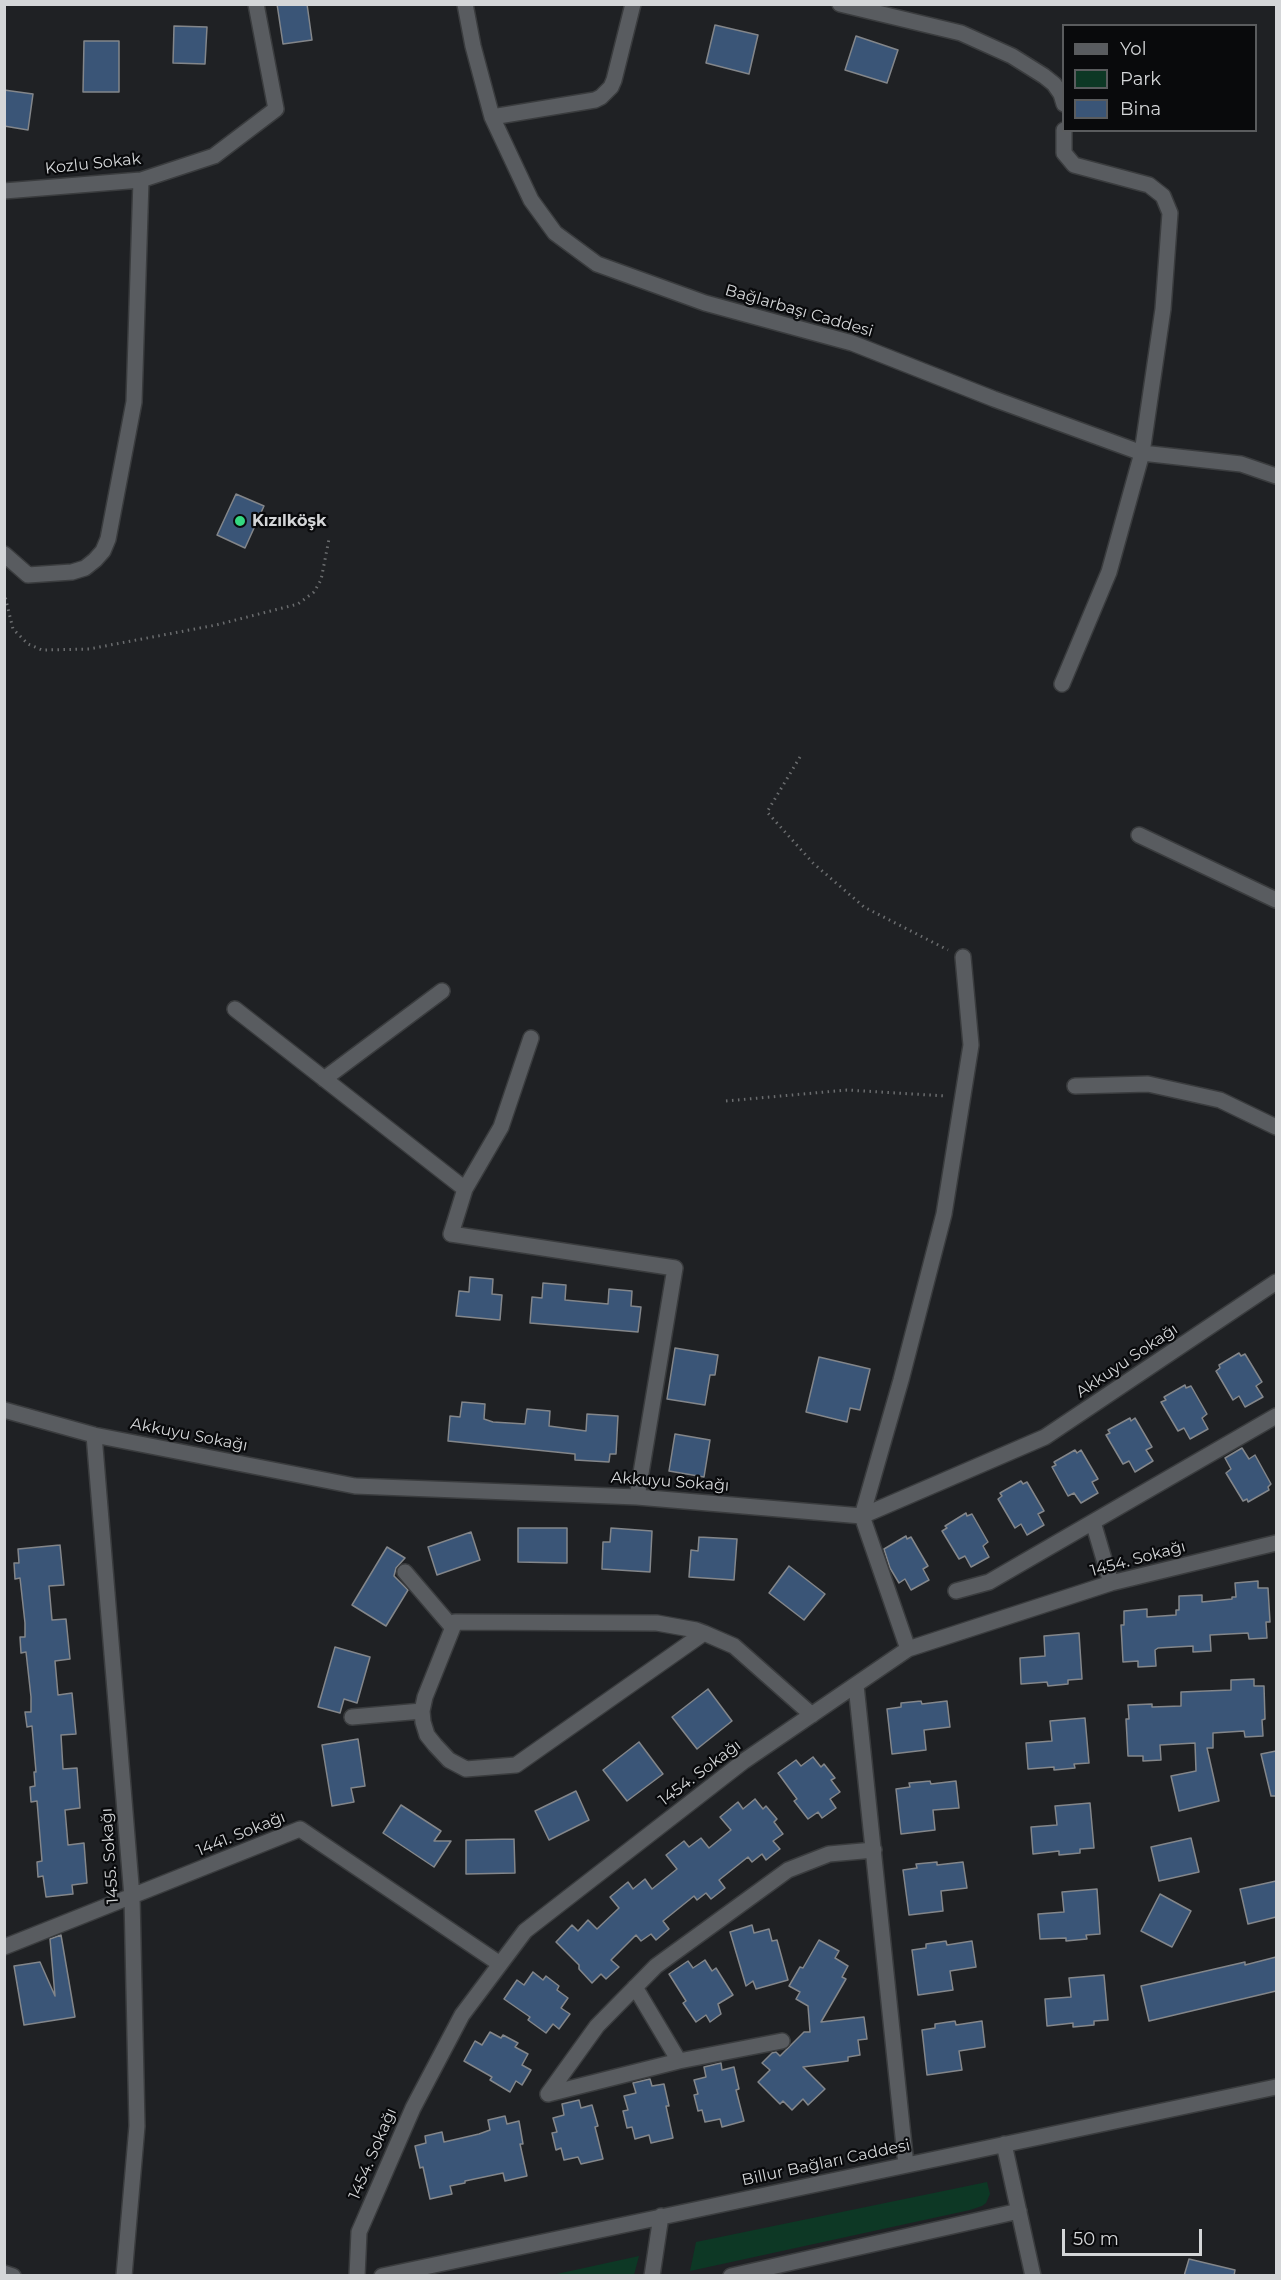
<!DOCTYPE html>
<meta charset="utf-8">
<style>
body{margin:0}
#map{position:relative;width:1281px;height:2280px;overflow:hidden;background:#1f2124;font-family:Montserrat,sans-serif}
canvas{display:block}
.frame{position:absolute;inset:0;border:6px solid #d4d6d8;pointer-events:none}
.legend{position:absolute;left:1062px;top:24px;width:195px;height:108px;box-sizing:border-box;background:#090a0c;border:2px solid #5a5c5e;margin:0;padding:8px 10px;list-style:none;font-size:18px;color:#d4d6d8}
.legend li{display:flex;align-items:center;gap:12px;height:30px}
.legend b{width:30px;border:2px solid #5a5c5e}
.scale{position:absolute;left:1062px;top:2229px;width:140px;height:27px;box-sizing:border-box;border:3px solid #d4d6d8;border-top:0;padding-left:8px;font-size:18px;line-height:21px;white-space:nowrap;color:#d4d6d8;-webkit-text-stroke:4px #090a0c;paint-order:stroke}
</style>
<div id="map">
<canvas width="1281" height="2280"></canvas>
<div class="frame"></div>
<ul class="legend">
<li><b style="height:8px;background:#595c60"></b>Yol</li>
<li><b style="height:16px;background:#0d3825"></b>Park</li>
<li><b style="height:16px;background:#3a5577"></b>Bina</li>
</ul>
<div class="scale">50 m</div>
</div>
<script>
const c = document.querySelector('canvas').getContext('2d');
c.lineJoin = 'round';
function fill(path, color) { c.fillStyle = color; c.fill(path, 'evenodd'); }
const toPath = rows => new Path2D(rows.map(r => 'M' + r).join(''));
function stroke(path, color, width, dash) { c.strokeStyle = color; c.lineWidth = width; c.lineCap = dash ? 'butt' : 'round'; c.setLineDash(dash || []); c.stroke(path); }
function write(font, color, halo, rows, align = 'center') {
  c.font = font + ' Montserrat,sans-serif'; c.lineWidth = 4.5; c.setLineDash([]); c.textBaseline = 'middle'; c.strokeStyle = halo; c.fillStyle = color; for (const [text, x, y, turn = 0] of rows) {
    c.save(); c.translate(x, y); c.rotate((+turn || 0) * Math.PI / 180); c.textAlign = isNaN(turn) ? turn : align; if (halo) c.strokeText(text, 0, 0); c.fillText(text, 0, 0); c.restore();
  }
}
const green = toPath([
 [987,2182,990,2194,986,2203,982,2206,970,2210,690,2271,696,2242],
 [639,2256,634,2275,552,2275]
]);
const building = toPath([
 [277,4,307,4,312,40,283,44,277,4],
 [715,25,758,35,749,74,706,63,715,25],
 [174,26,207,27,205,64,173,63,174,26],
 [856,36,898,50,887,83,845,70,856,36],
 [84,41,119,41,119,92,83,92,84,41],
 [4,90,33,94,28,130,4,126,4,90],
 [236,494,264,506,245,548,217,535,236,494],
 [470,1277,493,1279,492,1294,502,1295,500,1320,456,1316,459,1291,469,1292,470,1277],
 [543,1283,566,1285,565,1300,608,1304,609,1289,632,1291,631,1306,641,1307,638,1332,530,1323,532,1297,542,1298,543,1283],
 [675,1348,718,1355,715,1375,710,1375,705,1405,667,1399,675,1348],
 [1239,1353,1241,1356,1245,1354,1262,1382,1256,1386,1263,1397,1245,1407,1239,1396,1233,1400,1216,1371,1220,1368,1219,1365,1239,1353],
 [819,1357,870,1369,860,1410,850,1408,847,1422,806,1412,819,1357],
 [1185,1385,1186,1388,1191,1386,1207,1414,1202,1418,1208,1429,1190,1439,1184,1428,1178,1431,1161,1402,1166,1400,1164,1397,1185,1385],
 [462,1402,485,1404,484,1419,493,1422,525,1424,527,1409,550,1411,549,1426,586,1431,587,1414,618,1416,616,1454,610,1454,609,1462,575,1460,575,1454,448,1441,450,1416,460,1417,462,1402],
 [1130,1418,1131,1421,1135,1418,1152,1447,1146,1450,1153,1461,1135,1472,1129,1461,1123,1464,1106,1435,1110,1433,1108,1430,1130,1418],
 [675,1434,710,1440,704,1477,669,1471,675,1434],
 [1242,1448,1249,1459,1255,1455,1271,1484,1268,1487,1269,1490,1248,1502,1247,1499,1243,1501,1226,1473,1231,1469,1225,1458,1242,1448],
 [1075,1450,1077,1453,1081,1450,1098,1479,1092,1482,1098,1493,1081,1503,1074,1493,1068,1496,1052,1467,1056,1465,1054,1462,1075,1450],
 [1021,1481,1023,1484,1027,1482,1044,1511,1038,1514,1044,1525,1027,1535,1021,1524,1015,1528,998,1499,1002,1496,1000,1493,1021,1481],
 [966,1513,967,1516,972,1514,988,1542,983,1546,989,1557,971,1567,965,1556,959,1559,942,1531,947,1528,945,1526,966,1513],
 [518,1528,567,1528,567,1563,518,1562,518,1528],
 [611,1528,652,1531,650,1572,602,1569,603,1542,610,1542,611,1528],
 [471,1532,480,1560,437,1575,428,1547,471,1532],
 [906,1536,907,1539,911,1537,928,1566,923,1569,929,1580,911,1590,905,1579,899,1583,890,1568,884,1549,906,1536],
 [699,1537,737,1539,734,1580,689,1577,691,1550,698,1551,699,1537],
 [60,1545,64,1585,49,1586,52,1620,66,1619,70,1659,55,1661,58,1695,72,1693,76,1734,61,1735,63,1769,77,1768,80,1808,65,1810,68,1845,84,1843,87,1883,72,1885,73,1894,46,1897,43,1876,38,1877,37,1862,42,1861,37,1801,31,1802,30,1787,35,1786,34,1772,36,1772,32,1726,27,1727,25,1712,31,1712,31,1697,26,1652,21,1653,20,1637,25,1637,25,1623,20,1578,15,1579,14,1563,19,1563,18,1549,60,1545],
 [387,1547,405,1558,396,1568,394,1576,408,1590,386,1626,352,1605,387,1547],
 [789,1566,825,1594,804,1620,769,1593,789,1566],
 [1258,1581,1258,1588,1268,1588,1270,1622,1266,1622,1267,1638,1249,1639,1248,1633,1210,1635,1211,1651,1193,1652,1193,1646,1158,1648,1155,1650,1156,1666,1138,1667,1138,1661,1123,1662,1121,1625,1124,1625,1124,1611,1147,1609,1147,1617,1176,1615,1176,1610,1179,1610,1179,1596,1202,1595,1202,1602,1232,1599,1232,1597,1236,1597,1235,1583,1258,1581],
 [1079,1633,1082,1679,1068,1680,1068,1684,1048,1686,1047,1682,1021,1684,1020,1658,1045,1656,1044,1636,1079,1633],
 [335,1647,370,1657,357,1703,344,1699,340,1713,318,1707,335,1647],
 [1254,1679,1254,1686,1264,1686,1265,1719,1262,1720,1263,1736,1245,1737,1244,1731,1213,1733,1213,1748,1207,1748,1219,1801,1179,1811,1171,1776,1196,1771,1195,1743,1160,1745,1161,1760,1143,1761,1143,1756,1128,1756,1126,1719,1129,1719,1128,1705,1152,1704,1152,1707,1181,1706,1181,1692,1231,1690,1231,1680,1254,1679],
 [708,1689,732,1721,697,1749,672,1717,708,1689],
 [921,1701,922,1704,947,1701,950,1727,924,1730,926,1750,892,1754,887,1709,901,1707,901,1703,921,1701],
 [1085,1718,1089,1763,1074,1764,1075,1768,1054,1770,1054,1767,1028,1769,1026,1743,1052,1741,1050,1721,1085,1718],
 [358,1739,365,1786,351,1788,354,1802,332,1806,322,1745,358,1739],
 [639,1742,663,1774,627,1801,603,1770,639,1742],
 [1276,1751,1276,1796,1271,1796,1261,1754,1276,1751],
 [813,1757,821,1767,824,1764,835,1778,831,1780,840,1792,830,1799,836,1808,822,1818,818,1812,808,1819,794,1801,797,1799,778,1773,796,1760,801,1766,813,1757],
 [930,1781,931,1784,956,1781,959,1808,933,1810,935,1830,901,1834,896,1789,910,1787,909,1783,930,1781],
 [576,1791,589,1820,549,1840,535,1811,576,1791],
 [755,1799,763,1809,766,1806,777,1819,774,1822,783,1834,773,1841,780,1849,766,1860,762,1854,752,1862,748,1857,719,1880,725,1888,711,1899,706,1893,697,1900,694,1896,663,1921,669,1929,656,1940,651,1934,641,1941,636,1935,611,1960,619,1967,606,1979,601,1974,592,1983,579,1969,579,1965,556,1942,572,1925,578,1931,588,1920,597,1929,619,1908,610,1897,628,1882,633,1889,645,1879,652,1889,677,1869,666,1855,684,1841,689,1847,701,1838,709,1848,731,1830,720,1817,738,1802,743,1809,755,1799],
 [1090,1803,1094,1848,1080,1849,1080,1853,1059,1855,1059,1851,1033,1854,1031,1827,1057,1825,1055,1806,1090,1803],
 [401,1805,441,1831,434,1841,451,1841,434,1867,383,1833,401,1805],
 [1191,1838,1199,1872,1159,1881,1151,1847,1191,1838],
 [514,1839,515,1873,466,1874,466,1840,514,1839],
 [937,1862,937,1865,963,1862,967,1888,941,1891,943,1911,909,1915,903,1870,917,1868,916,1864,937,1862],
 [1276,1881,1276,1917,1248,1924,1240,1889,1276,1881],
 [1097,1889,1100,1934,1086,1935,1087,1939,1066,1941,1066,1938,1040,1939,1038,1914,1064,1912,1062,1892,1097,1889],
 [1160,1894,1191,1911,1172,1947,1141,1931,1160,1894],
 [752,1925,754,1933,769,1929,772,1941,777,1940,788,1980,756,1989,753,1981,746,1986,730,1932,752,1925],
 [61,1935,75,2017,24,2025,14,1966,40,1962,55,1996,50,1939,61,1935],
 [819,1940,839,1951,835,1958,848,1966,842,1977,846,1979,821,2022,864,2017,867,2039,858,2040,860,2055,848,2057,848,2061,803,2067,825,2089,808,2105,803,2099,792,2110,783,2101,780,2104,758,2082,770,2070,762,2063,772,2053,776,2052,780,2056,804,2032,810,2032,808,2006,796,1999,800,1992,789,1986,800,1967,803,1968,819,1940],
 [946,1941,947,1945,972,1941,976,1967,950,1971,953,1990,918,1995,912,1950,926,1948,926,1944,946,1941],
 [1276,1957,1276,1991,1149,2021,1141,1986,1245,1962,1245,1965,1276,1957],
 [705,1960,712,1971,716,1968,733,1995,718,2004,721,2014,710,2022,706,2015,696,2022,683,2003,686,2001,669,1974,688,1961,693,1968,705,1960],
 [533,1972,543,1980,546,1976,559,1986,557,1990,568,1998,561,2008,570,2014,559,2029,553,2024,546,2033,528,2020,530,2017,504,1999,517,1980,524,1985,533,1972],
 [1104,1975,1108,2020,1094,2021,1094,2025,1073,2027,1073,2023,1047,2026,1045,1999,1071,1997,1069,1978,1104,1975],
 [955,2021,956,2025,982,2021,985,2047,959,2051,962,2070,927,2075,922,2030,935,2028,935,2024,955,2021],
 [490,2032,501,2038,503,2035,518,2043,515,2047,528,2054,522,2065,531,2070,522,2085,516,2081,510,2092,490,2080,492,2077,464,2061,475,2041,482,2045,490,2032],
 [721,2063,722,2070,734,2067,739,2089,736,2090,744,2121,722,2127,720,2119,705,2122,702,2110,698,2111,694,2095,698,2094,694,2080,706,2077,704,2067,721,2063],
 [650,2079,652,2086,664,2084,669,2106,666,2106,673,2138,651,2143,649,2135,635,2139,632,2127,627,2128,623,2111,628,2110,624,2096,636,2093,633,2083,650,2079],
 [579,2100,581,2108,592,2105,598,2126,595,2127,603,2159,581,2164,578,2157,564,2160,561,2148,556,2150,552,2133,557,2132,553,2118,564,2115,562,2104,579,2100],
 [505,2116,507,2124,519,2121,523,2144,520,2144,527,2176,505,2181,503,2173,465,2181,465,2183,450,2186,452,2194,430,2199,423,2167,420,2168,415,2146,426,2143,425,2136,442,2132,444,2142,479,2134,490,2130,488,2120,505,2116],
 [1189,2259,1235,2270,1234,2276,1184,2276,1189,2259]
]);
const path = toPath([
 [4,592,13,629,28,644,42,650,89,649,216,625,298,604,314,592,321,580,329,539],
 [800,757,767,812,813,863,864,907,948,950],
 [726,1101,847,1090,946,1096]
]);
const minor = toPath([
 [465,4,473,46,492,117,531,200,555,233,597,264,705,303,852,343,994,399,1142,453,1241,464,1276,476],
 [840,4,961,33,1012,56,1044,76,1054,84,1061,94,1064,104],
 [492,117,595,100,601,97,611,87,614,80,633,4],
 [4,191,141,180,214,156,276,109,256,4],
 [4,554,28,575,72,572,85,568,95,560,103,551,108,539,134,402,141,180],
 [1062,684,1109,572,1142,453,1163,309,1170,213,1163,196,1149,185,1074,165,1064,153,1064,130],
 [1139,835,1276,900],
 [235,1009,465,1189,451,1234,675,1268,637,1497],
 [324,1079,442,991],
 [1075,1086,1148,1084,1220,1100,1276,1127],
 [465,1189,501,1127,531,1038],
 [4,1410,94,1435,355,1486,637,1497,862,1516,1045,1437,1276,1282],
 [94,1435,132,1897,137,2126,124,2276],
 [1093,1522,1111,1583],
 [405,1572,452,1627],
 [956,1591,989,1582,1276,1416],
 [704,1633,516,1765,466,1769,449,1760,435,1745,427,1735,423,1722,422,1711,425,1697,455,1622,657,1623,696,1630,704,1633,734,1646,812,1715],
 [908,1649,862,1516,901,1380,944,1214,971,1045,963,957],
 [856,1685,906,2165],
 [352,1717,422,1711],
 [4,1947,300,1829,500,1964],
 [635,1987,679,2061],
 [548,2094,597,2026,656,1966,788,1870,829,1854,874,1850],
 [548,2094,679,2061,782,2041],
 [1004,2144,1033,2276],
 [4,2273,13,2276],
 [357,2276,359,2232,413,2108,462,2015,525,1931,744,1761,908,1649,1111,1583,1276,1543],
 [382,2276,1276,2087],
 [652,2276,661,2216],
 [731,2276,1019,2211]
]);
const markers = [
 [240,521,6,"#35d881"]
];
const streetNames = [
 ["Kozlu Sokak",93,164,-6],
 ["Bağlarbaşı Caddesi",799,311,16],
 ["Akkuyu Sokağı",1127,1361,-34],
 ["Akkuyu Sokağı",189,1435,11],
 ["Akkuyu Sokağı",670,1482,4],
 ["1454. Sokağı",1138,1559,-15],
 ["1454. Sokağı",700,1773,-37],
 ["1441. Sokağı",241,1834,-22],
 ["1455. Sokağı",110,1856,-94],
 ["1454. Sokağı",373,2154,-67],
 ["Billur Bağları Caddesi",826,2163,-12]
];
const poiNames = [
 ["Kızılköşk",252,521]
];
fill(green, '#0d3825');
fill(building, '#3a5577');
stroke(building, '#83868a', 1.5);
stroke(minor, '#3a3c3e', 18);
stroke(path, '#6b6d6f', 3, [1.5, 4.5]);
stroke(minor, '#595c60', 15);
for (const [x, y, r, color] of markers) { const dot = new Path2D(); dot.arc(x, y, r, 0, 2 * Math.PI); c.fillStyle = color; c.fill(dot); stroke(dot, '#090a0c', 2); }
write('16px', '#d4d6d8', '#090a0c', streetNames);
write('bold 16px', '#d4d6d8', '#090a0c', poiNames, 'left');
</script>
